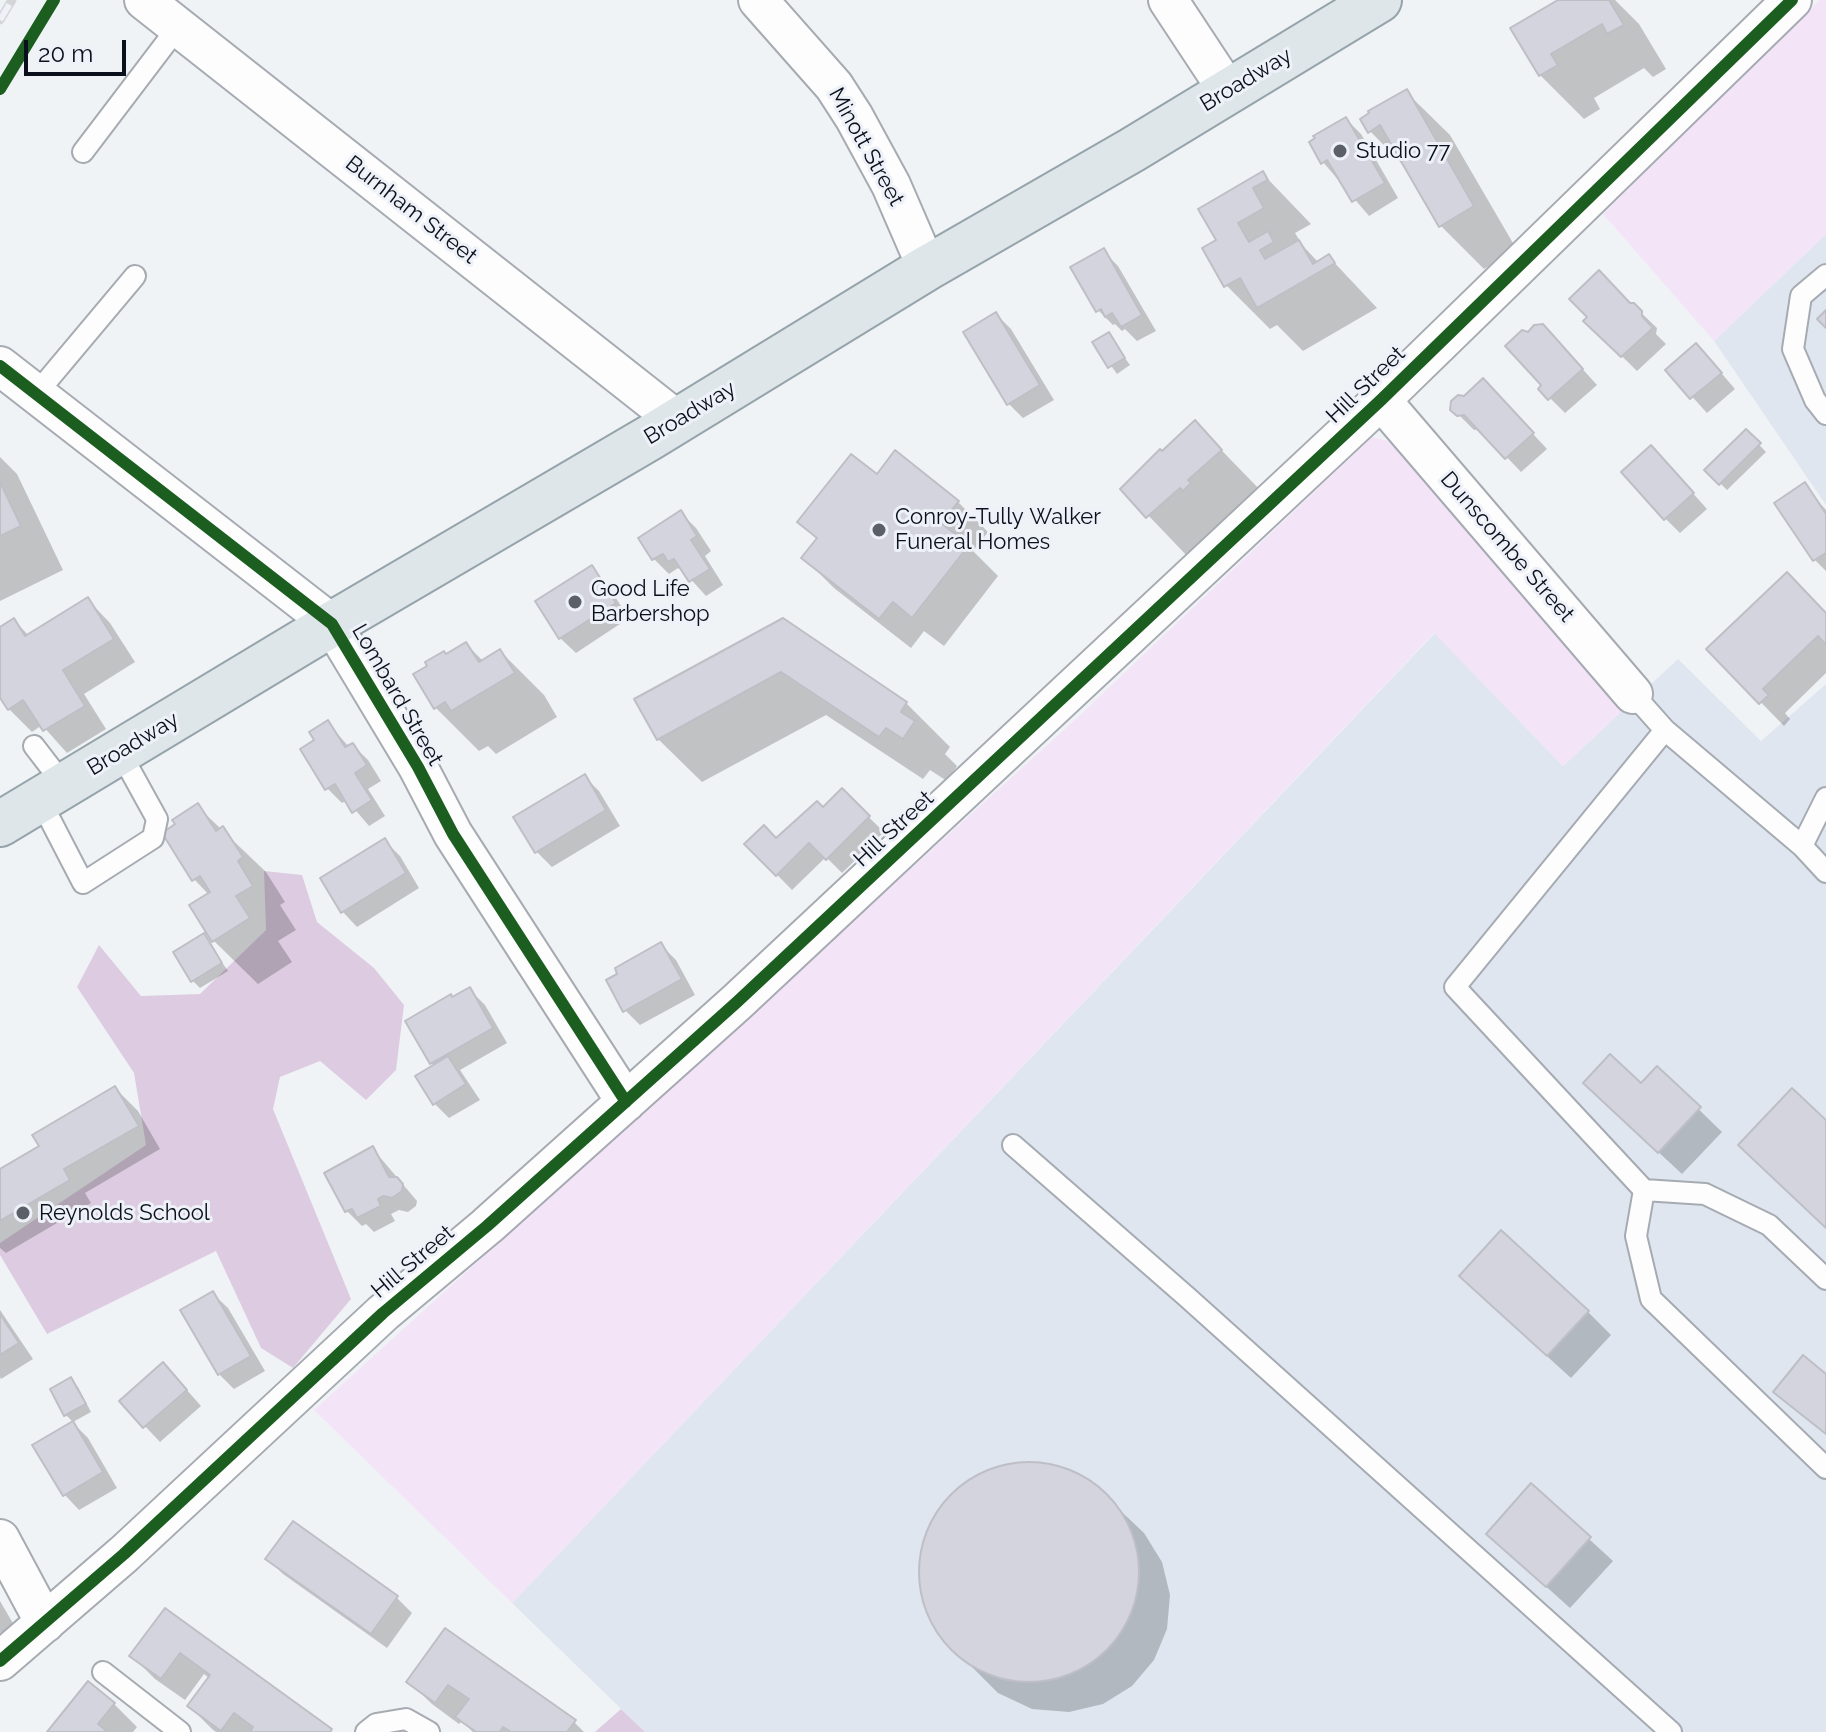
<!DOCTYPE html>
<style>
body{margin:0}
#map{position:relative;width:1826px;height:1732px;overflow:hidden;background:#f0f3f6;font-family:Raleway,sans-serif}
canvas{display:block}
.scale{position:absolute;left:24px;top:40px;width:102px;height:36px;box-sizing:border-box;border:4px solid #0b111c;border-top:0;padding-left:10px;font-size:24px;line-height:28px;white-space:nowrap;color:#0b111c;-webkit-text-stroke:6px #eef2f8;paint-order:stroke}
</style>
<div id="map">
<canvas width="1826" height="1732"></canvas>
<div class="scale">20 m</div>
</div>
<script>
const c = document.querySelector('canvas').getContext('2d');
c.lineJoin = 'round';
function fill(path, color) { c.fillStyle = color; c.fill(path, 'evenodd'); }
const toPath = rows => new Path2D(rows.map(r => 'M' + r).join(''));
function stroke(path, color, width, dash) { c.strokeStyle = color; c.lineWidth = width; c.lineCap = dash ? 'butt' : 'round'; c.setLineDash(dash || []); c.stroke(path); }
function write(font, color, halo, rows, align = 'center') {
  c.font = font + ' Raleway,sans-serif'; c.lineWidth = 6; c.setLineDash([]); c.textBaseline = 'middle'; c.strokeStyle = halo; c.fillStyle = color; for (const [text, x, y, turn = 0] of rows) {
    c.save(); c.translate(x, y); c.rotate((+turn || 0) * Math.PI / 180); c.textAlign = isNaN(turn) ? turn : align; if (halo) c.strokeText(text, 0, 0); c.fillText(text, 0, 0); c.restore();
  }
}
const built = toPath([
 [1826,234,1826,505,1714,341],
 [1435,633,1563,766,1678,659,1761,741,1826,684,1826,1732,645,1732,512,1603]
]);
const green = toPath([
 [1820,0,1826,0,1826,234,1714,341,1603,214],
 [1372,437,1391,442,1622,711,1563,766,1434,633,512,1603,314,1410,1076,719]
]);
const forest = toPath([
 [264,871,302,875,317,922,374,968,404,1005,396,1070,366,1100,320,1061,280,1077,273,1109,351,1299,293,1368,261,1348,216,1251,47,1334,0,1255,0,1243,146,1145,134,1073,77,987,99,945,141,996,200,994,266,930],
 [621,1709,645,1732,595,1732,596,1731]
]);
const shadow = toPath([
 [1562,0,1615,0,1639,24,1666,69,1653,77,1644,68,1594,98,1600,109,1584,119,1540,75],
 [1406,92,1450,135,1517,250,1484,269,1440,225,1409,171,1370,131],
 [1346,119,1361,134,1398,198,1369,216,1323,162],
 [1263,174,1311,224,1295,233,1303,246,1319,263,1329,257,1377,308,1303,351,1277,325,1270,329,1226,285,1218,240,1201,210],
 [1103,251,1118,266,1156,331,1137,341,1125,329,1122,331,1115,324,1113,325,1098,310],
 [1630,305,1633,305,1657,328,1656,334,1666,344,1637,371,1586,321],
 [996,314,1011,329,1054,400,1023,418,1008,403],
 [1108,335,1130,365,1117,374,1095,343],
 [1558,342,1597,385,1565,413,1541,389],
 [1711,361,1735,389,1707,413,1668,370],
 [1498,396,1547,449,1521,472,1480,429,1474,430,1453,409],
 [1195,423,1264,494,1191,560,1123,489],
 [1746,431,1766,452,1727,490,1707,470],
 [0,457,17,474,63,570,0,601],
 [1666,463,1707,509,1680,533,1665,518],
 [877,476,958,502,988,532,973,551,998,576,944,646,924,631,911,648,834,588,804,558,818,540,800,522],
 [1804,485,1826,510,1826,571,1815,560,1776,504],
 [681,513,696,528,711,551,705,556,723,585,706,596,687,575,678,568,669,574,654,559],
 [591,568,606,583,629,618,576,653,560,638],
 [88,600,110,623,135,662,84,694,106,729,67,753,42,725,32,732,9,709,0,694,0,629,14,620,29,636],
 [1826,614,1826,673,1785,713,1790,719,1784,726,1709,649],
 [783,621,906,703,950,747,945,754,957,766,947,781,930,770,923,779,826,715,702,782,658,739],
 [466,644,484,662,500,651,544,695,557,717,496,754,488,746,479,751,436,708,428,663],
 [328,723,349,747,353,745,368,760,381,781,368,789,385,816,369,826,347,800,342,803,327,788,317,741],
 [584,776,599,791,620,826,552,867,537,852,516,817],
 [842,791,884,832,842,873,826,857,792,890,747,844,776,840,823,810],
 [197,806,266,872,285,902,280,905,296,930,278,941,292,962,258,984,214,941,191,906,209,895,194,879],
 [385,841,400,856,419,888,357,927,342,911],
 [203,935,228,971,200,988,193,981],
 [661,945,676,960,695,995,640,1025,625,1010],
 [470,990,485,1005,507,1043,460,1070,480,1100,449,1118,434,1103,435,1066,431,1063,453,999],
 [1657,1069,1722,1132,1682,1174,1609,1106,1641,1086],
 [115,1088,138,1111,160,1149,85,1193,91,1203,6,1253,0,1248,0,1172,42,1147],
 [373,1149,417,1201,416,1206,408,1212,399,1210,391,1214,395,1221,374,1232,366,1224,362,1226,347,1211],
 [212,1293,228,1308,265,1371,234,1389,219,1374],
 [1484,1299,1588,1312,1611,1335,1571,1378],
 [0,1310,33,1359,1,1379,0,1377],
 [71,1380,78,1387,91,1412,73,1422,66,1415,52,1390],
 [178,1380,201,1406,160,1442,121,1401],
 [73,1423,88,1438,117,1488,79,1510,64,1494],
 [1018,1463,1056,1466,1087,1479,1144,1533,1162,1562,1170,1595,1167,1629,1154,1660,1132,1686,1103,1704,1069,1712,1032,1709,998,1693,939,1634,924,1600,920,1563,929,1526,951,1495,982,1473],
 [1531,1486,1613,1561,1570,1608,1512,1556],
 [268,1559,397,1598,412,1613,387,1648,283,1574],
 [0,1601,14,1625,0,1633],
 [165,1610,332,1732,216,1732,212,1729,189,1706,210,1679,204,1674,185,1700,155,1679,132,1656],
 [446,1631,574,1722,584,1732,473,1732,462,1721,459,1724,432,1704,409,1682],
 [114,1704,137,1727,133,1732,50,1732]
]);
const building = toPath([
 [1558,0,1609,0,1624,25,1607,34,1602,24,1551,54,1558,65,1539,76,1510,28,1558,0],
 [1407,89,1474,206,1439,227,1380,125,1368,133,1360,119,1369,113,1368,111,1407,89],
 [1346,117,1385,183,1352,202,1327,160,1321,164,1309,142,1315,138,1313,136,1346,117],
 [1263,171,1268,180,1253,188,1264,208,1238,223,1249,242,1268,231,1274,242,1260,250,1265,259,1299,240,1313,264,1329,254,1335,263,1257,308,1240,278,1224,287,1202,248,1216,240,1198,209,1263,171],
 [1104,248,1142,315,1121,327,1112,313,1105,317,1101,309,1096,312,1070,267,1104,248],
 [1599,270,1630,303,1634,303,1642,311,1642,316,1653,328,1621,357,1583,321,1587,317,1569,299,1599,270],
 [1826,310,1826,328,1817,319,1826,310],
 [996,312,1040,385,1007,405,963,332,996,312],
 [1543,324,1583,369,1548,400,1538,389,1541,385,1505,346,1522,330,1528,332,1534,325,1543,324],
 [1109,332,1125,358,1108,368,1092,342,1109,332],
 [1696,343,1722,373,1690,399,1665,370,1696,343],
 [1483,378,1534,433,1505,459,1464,415,1457,416,1450,410,1451,401,1458,395,1464,396,1483,378],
 [1195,420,1222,450,1188,480,1191,483,1183,491,1180,488,1146,518,1120,489,1160,449,1162,451,1195,420],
 [1746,429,1761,443,1719,485,1704,470,1746,429],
 [1651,445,1694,493,1664,520,1621,472,1651,445],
 [895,450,959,501,941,523,969,545,912,618,893,602,879,619,801,558,817,538,797,522,851,454,877,474,895,450],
 [0,482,21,526,0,536,0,482],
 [1805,482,1826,514,1826,553,1813,561,1774,503,1805,482],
 [681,510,697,536,691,540,710,569,689,582,674,559,668,562,663,554,652,560,638,538,681,510],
 [592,565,616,603,559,639,535,601,592,565],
 [1787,572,1826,613,1826,645,1818,636,1763,689,1769,695,1759,704,1706,649,1787,572],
 [88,597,114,639,63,670,85,706,43,731,23,700,8,710,0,698,0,627,14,618,25,636,88,597],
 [783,618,907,702,901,712,915,721,903,739,886,728,879,737,781,672,657,740,634,699,783,618],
 [466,642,479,662,500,649,515,673,451,711,445,702,434,709,413,674,427,666,425,662,444,651,446,654,466,642],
 [328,720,345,747,353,743,367,765,355,773,372,800,352,813,335,784,325,790,300,749,314,740,309,732,328,720],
 [585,774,606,810,535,853,513,817,585,774],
 [842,788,870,816,826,860,809,843,776,876,744,844,764,825,776,838,817,801,823,807,842,788],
 [198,803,216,831,223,826,243,857,238,861,253,886,236,896,250,918,212,942,189,905,210,892,200,876,192,881,162,833,175,824,172,820,198,803],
 [385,838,406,873,341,913,320,878,385,838],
 [204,933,222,963,191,982,173,952,204,933],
 [661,942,682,979,623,1012,606,980,617,974,615,968,661,942],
 [470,987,493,1028,430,1064,405,1021,451,994,452,997,470,987],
 [1610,1054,1641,1083,1657,1066,1701,1107,1658,1153,1583,1083,1610,1054],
 [448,1056,466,1084,433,1105,415,1076,448,1056],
 [115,1086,139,1126,64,1169,70,1180,0,1221,0,1169,39,1146,32,1135,115,1086],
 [1792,1088,1826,1120,1826,1228,1738,1145,1792,1088],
 [373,1146,389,1177,397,1177,403,1184,402,1191,392,1198,383,1196,378,1199,381,1206,357,1218,352,1209,345,1212,324,1173,373,1146],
 [1501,1230,1589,1311,1547,1356,1459,1276,1501,1230],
 [213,1291,251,1356,218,1375,180,1310,213,1291],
 [0,1314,19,1343,0,1355,0,1314],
 [1803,1355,1826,1374,1826,1434,1773,1392,1803,1355],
 [163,1362,187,1390,143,1428,119,1401,163,1362],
 [71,1377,86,1404,64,1416,50,1389,71,1377],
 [73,1421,103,1472,63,1496,32,1445,73,1421],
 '919 1572a110 110 0 1 1 220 0a110 110 0 1 1-220 0Z',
 [1531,1483,1591,1537,1546,1587,1486,1534,1531,1483],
 [293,1521,398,1596,371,1634,265,1559,293,1521],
 [165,1608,332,1729,330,1732,250,1732,253,1727,234,1713,221,1731,187,1706,210,1675,180,1653,161,1679,129,1656,165,1608],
 [445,1628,576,1720,567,1732,511,1732,503,1727,500,1732,476,1732,455,1717,469,1699,448,1685,435,1703,406,1682,445,1628],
 [88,1681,115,1703,98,1724,108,1732,47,1732,88,1681]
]);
const lane = toPath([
 [83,152,178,27],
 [1826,275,1801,296,1793,349,1815,400,1826,414],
 [36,394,135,276],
 [1633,694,1665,730,1802,846,1826,872],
 [1665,730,1455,987,1644,1190,1636,1236,1651,1299,1826,1468],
 [34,746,64,785],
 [40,800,83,883,153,838,157,819,120,752],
 [1802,846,1826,798],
 [1013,1145,1187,1297,1671,1732],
 [1644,1190,1705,1194,1769,1225,1826,1279],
 [103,1672,180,1732],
 [366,1732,376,1724,406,1719,429,1732]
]);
const street = toPath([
 [144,0,678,421],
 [758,0,834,86,854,117,891,185,927,268],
 [1168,0,1228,91],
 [0,366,332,624,418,767,453,834,626,1102],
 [1381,400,1633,694],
 [0,1539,45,1623],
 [0,1661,124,1554,383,1313,487,1226,737,1002,1381,400,1792,0]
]);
const primary = toPath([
 [0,824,332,624,651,437,927,268,1132,150,1379,0]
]);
const rail = toPath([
 [0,20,12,0]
]);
const cycleway = toPath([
 [0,89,54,0],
 [0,366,332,624,418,767,453,834,626,1102],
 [0,1661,124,1554,383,1313,487,1226,737,1002,1381,400,1792,0]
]);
const markers = [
 [1340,151,8,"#5b6068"],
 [879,530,8,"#5b6068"],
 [575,602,8,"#5b6068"],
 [23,1213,8,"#5b6068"]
];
const streetNames = [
 ["Broadway",1246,80,-31],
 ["Minott Street",866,147,61],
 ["Burnham Street",411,210,38],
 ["Hill Street",1366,385,-44],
 ["Broadway",690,413,-31],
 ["Dunscombe Street",1507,547,49],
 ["Lombard Street",397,695,60],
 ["Broadway",133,744,-31],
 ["Hill Street",894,829,-43],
 ["Hill Street",413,1262,-40]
];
const poiNames = [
 ["Studio 77",1356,151],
 ["Conroy-Tully Walker",895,517],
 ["Funeral Homes",895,542],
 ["Good Life",591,589],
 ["Barbershop",591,614],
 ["Reynolds School",39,1213]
];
fill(built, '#dfe6f0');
fill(green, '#f4e4f7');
fill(forest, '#ddcce1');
fill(shadow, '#0003');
fill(building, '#d4d4de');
stroke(building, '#bebfc6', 2);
stroke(lane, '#a6abb2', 24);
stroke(street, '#a6abb2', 42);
stroke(primary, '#95a4ab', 48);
stroke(lane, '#fdfdfe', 20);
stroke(street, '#fdfdfe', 38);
stroke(primary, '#dee6ea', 44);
stroke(rail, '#d5d5d7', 9);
stroke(rail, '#eef2f8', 6, [18]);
stroke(cycleway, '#1b5e20', 12);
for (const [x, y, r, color] of markers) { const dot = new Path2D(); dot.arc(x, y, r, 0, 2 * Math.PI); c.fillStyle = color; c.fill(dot); stroke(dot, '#eef2f8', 3); }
write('22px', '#0b111c', '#eef2f8', streetNames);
write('22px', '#0b111c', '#eef2f8', poiNames, 'left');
</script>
